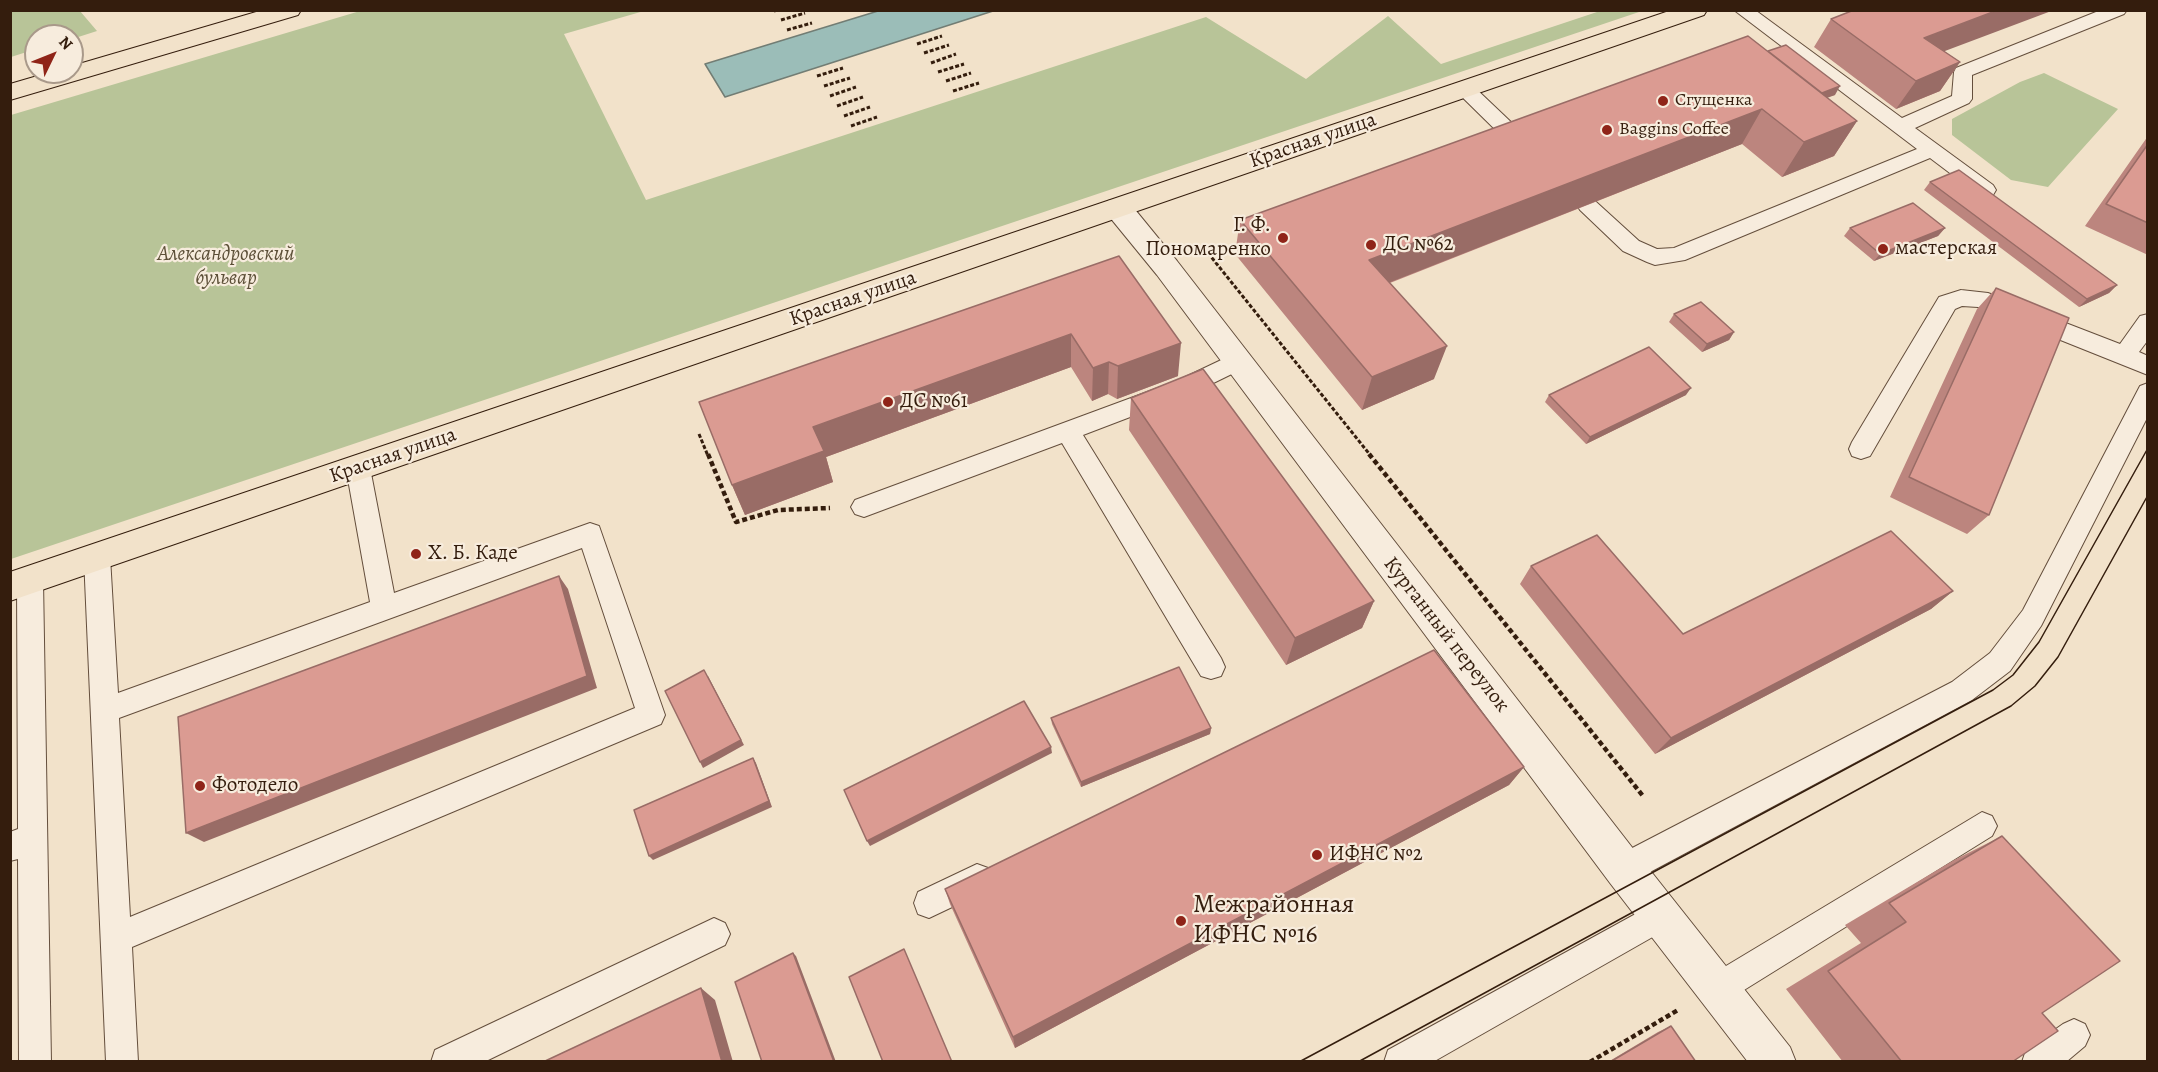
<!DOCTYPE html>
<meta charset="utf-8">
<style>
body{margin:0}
#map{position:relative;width:2158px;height:1072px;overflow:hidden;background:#f2e2ca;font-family:Alegreya,serif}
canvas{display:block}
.frame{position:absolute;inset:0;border:12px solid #341d0d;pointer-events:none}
.north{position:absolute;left:24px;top:24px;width:60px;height:60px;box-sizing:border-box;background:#f7ecdd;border:2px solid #a9998a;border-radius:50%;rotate:47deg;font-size:16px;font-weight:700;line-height:24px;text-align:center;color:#341d0d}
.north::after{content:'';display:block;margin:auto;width:21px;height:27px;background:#8f2418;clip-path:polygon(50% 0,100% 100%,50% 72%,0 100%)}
</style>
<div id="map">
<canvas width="2158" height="1072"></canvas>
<div class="frame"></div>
<div class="north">N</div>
</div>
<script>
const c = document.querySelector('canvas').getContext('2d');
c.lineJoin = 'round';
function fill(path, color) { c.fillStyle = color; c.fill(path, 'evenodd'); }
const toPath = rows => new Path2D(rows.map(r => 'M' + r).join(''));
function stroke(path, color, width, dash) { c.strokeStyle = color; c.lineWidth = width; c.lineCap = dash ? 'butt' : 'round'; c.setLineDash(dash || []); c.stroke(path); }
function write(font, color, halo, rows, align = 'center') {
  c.font = font + ' Alegreya,serif'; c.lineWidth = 4.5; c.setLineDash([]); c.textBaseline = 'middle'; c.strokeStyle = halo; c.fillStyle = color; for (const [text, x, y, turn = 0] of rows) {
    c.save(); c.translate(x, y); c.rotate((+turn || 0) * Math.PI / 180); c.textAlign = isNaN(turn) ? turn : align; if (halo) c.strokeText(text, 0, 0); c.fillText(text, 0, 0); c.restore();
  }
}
const green = toPath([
 [11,10,80,11,97,31,72,39,72,36,36,36,36,49,11,57],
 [360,11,644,11,564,34,646,200,1206,17,1306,79,1388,16,1441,64,1600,11,1642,11,11,559,11,115],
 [2044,73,2118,109,2048,187,2011,180,1952,135,1952,119,2020,82]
]);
const water = toPath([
 [993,11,725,97,705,64,878,11,993,11]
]);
const pathFar1 = toPath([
 [774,11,777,10],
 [781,20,805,13],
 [787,30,812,23],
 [917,44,942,36],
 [924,53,949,45],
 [931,63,956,54],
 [938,72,964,64],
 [817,76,843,68],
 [946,81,971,73],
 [824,86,850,78],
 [953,91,979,83],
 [830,96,856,87],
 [837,106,863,97],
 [844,116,870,107],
 [851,126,877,117],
 [1208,253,1371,456],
 [699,434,708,456]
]);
const path = toPath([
 [708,454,736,522,778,510,830,508],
 [1369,454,1643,796],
 [1590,1062,1678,1010]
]);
const service = toPath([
 [1734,10,1755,10,1902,118,1952,96,1954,72,1956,68,2101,10,2127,10,2124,14,1972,75,1972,99,1969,103,1915,128,1993,185,1996,190,1993,195,1979,195,1930,158,1685,260,1655,265,1647,262,1623,251,1580,210,1577,205,1580,200,1594,200,1639,241,1657,249,1674,248,1917,149,1734,10],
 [1465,83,1472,85,1532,142,1535,147,1532,152,1518,152,1458,93,1455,89,1458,85,1465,83],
 [1961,290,1988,293,2120,344,2140,316,2148,314,2148,340,2139,352,2148,356,2148,375,1978,307,1962,306,1955,309,1870,456,1861,459,1852,456,1849,449,1852,442,1939,297,1961,290],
 [1236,353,1244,356,1248,362,1244,368,1193,393,1083,435,1221,658,1225,667,1221,676,1211,679,1201,676,1062,443,864,517,855,514,851,507,855,500,1177,381,1236,353],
 [2148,383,2148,416,2041,626,2010,671,1972,700,1635,880,1624,884,1613,880,1609,869,1613,858,1952,682,1990,653,2023,610,2140,386,2148,383],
 [358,458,367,461,370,468,394,593,590,523,599,526,665,715,661,724,132,947,138,1062,106,1062,84,557,88,549,97,546,106,549,110,557,118,693,370,602,346,468,349,461,358,458],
 [582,548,635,708,130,917,119,718,582,548],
 [30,569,39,572,43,580,51,1062,19,1062,18,859,10,861,10,832,18,829,17,580,21,572,30,569],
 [1982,812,1992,816,1997,826,1992,836,1728,1000,1717,1005,1706,1000,1701,989,1706,978,1982,812],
 [977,864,988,868,992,879,988,890,929,918,918,914,914,903,918,892,977,864],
 [1661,900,1672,904,1676,915,1672,926,1433,1062,1384,1062,1388,1050,1661,900],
 [714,918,725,923,730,934,725,945,484,1062,431,1062,435,1050,714,918],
 [2074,1019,2085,1024,2090,1035,2085,1046,2066,1062,2022,1062,2026,1050,2063,1024,2074,1019]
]);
const minor = toPath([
 [1118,199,1128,201,1177,261,1638,855,1790,1047,1796,1062,1748,1062,1610,883,1157,275,1108,215,1104,208,1108,201,1118,199]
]);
const primary = toPath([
 [263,10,301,10,298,15,10,100,10,84,51,72,72,72,72,66,263,10],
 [1672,10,1707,10,1704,15,10,601,10,572,1672,10]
]);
const tram = toPath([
 [1299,1062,1993,690,2013,675,2039,642,2148,448],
 [1358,1062,2011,706,2035,686,2058,657,2148,495]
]);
const wall = toPath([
 [1831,19,1944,51,1960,62,1940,91,1896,109,1814,47],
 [1768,51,1835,95,1827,97,1857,121,1834,156,1782,177,1742,144,1390,283,1434,379,1362,410,1235,254,1240,220],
 [2148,136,2148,255,2085,226],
 [1930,182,2117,285,2109,293,2079,307,1924,190],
 [1850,228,1945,228,1938,236,1874,261,1844,236],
 [1119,256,1178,376,1117,399,1108,394,1092,401,1071,367,826,457,833,482,745,515,732,485],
 [1996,288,1989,515,1967,534,1890,497,1977,309],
 [1674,314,1734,332,1729,340,1702,352,1669,322],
 [1549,395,1686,395,1586,444,1545,402],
 [1131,398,1374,601,1362,628,1286,665,1129,430],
 [1531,566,1683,634,1953,591,1931,609,1655,754,1520,584],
 [1051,718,1211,728,1210,734,1081,787,1052,724],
 [1524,767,1509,785,1015,1048,950,904,945,889],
 [2002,836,2042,1013,2012,1062,1843,1062,1786,989,1861,943,1845,925,1954,860],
 [1671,1026,1696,1062,1608,1062,1658,1032]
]);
const shadedWall = toPath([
 [1998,10,2054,10,1905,66,1924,38],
 [1960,62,1940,91,1896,109,1916,81],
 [1840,86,1835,95,1797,109,1802,100],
 [1762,109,1742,144,1360,294,1369,260],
 [1857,121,1834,156,1782,177,1804,142],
 [1945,228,1938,236,1874,261,1880,254],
 [2117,285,2109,293,2079,307,2087,299],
 [1734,332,1729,340,1702,352,1707,344],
 [1071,334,1071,367,826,457,833,482,745,515,732,485,813,427],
 [1181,343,1178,376,1117,399,1118,366],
 [1447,346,1434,379,1362,410,1372,377],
 [1109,362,1108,394,1092,401,1093,368],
 [1691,388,1686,395,1586,444,1590,437],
 [559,576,568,589,597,688,204,842,186,833],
 [1953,591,1931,609,1655,754,1671,738],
 [1374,601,1362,628,1286,665,1295,638],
 [708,676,744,745,703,768,700,762],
 [1211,728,1210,734,1081,787,1081,782],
 [1051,747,1052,753,870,846,867,841],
 [753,758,756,763,772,807,653,860,649,856],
 [1524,767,1509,785,1015,1048,1013,1037],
 [793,953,796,956,836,1062,834,1062],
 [701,988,715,1000,733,1062,722,1062]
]);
const building = toPath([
 [1854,10,1998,10,1924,38,1960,62,1916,81,1831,19,1854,10],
 [1748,36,1857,121,1804,142,1762,109,1369,260,1447,346,1372,377,1240,220,1748,36],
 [1786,45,1840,86,1822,93,1768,51,1786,45],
 [2148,144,2148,223,2106,204,2148,144],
 [1959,170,2117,285,2087,299,1930,182,1959,170],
 [1913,203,1945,228,1880,254,1850,228,1913,203],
 [1119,256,1181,343,1118,366,1109,362,1093,368,1071,334,813,427,824,451,732,485,699,402,1119,256],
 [1996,288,2069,318,1989,515,1909,477,1996,288],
 [1701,302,1734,332,1707,344,1674,314,1701,302],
 [1649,347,1691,388,1590,437,1549,395,1649,347],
 [1203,369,1374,601,1295,638,1131,398,1203,369],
 [1891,531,1953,591,1671,738,1531,566,1597,535,1683,634,1891,531],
 [559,576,587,676,186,833,178,717,559,576],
 [1434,650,1524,767,1013,1037,945,889,1434,650],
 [1179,667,1211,728,1081,782,1051,718,1179,667],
 [704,670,741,740,700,762,665,691,704,670],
 [1024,701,1051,747,867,841,844,790,1024,701],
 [753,758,769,801,649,856,634,810,753,758],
 [2002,836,2120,961,2042,1013,2058,1031,2012,1062,1902,1062,1828,971,1906,922,1889,903,2002,836],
 [904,949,952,1062,883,1062,849,977,904,949],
 [793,953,834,1062,762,1062,735,982,793,953],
 [701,988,722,1062,543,1062,701,988],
 [1671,1026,1696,1062,1610,1062,1671,1026]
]);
const markers = [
 [1663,101,6,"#8f2418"],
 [1607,130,6,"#8f2418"],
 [1283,238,6,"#8f2418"],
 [1371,245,6,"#8f2418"],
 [1883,249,6,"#8f2418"],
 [888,402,6,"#8f2418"],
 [416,554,6,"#8f2418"],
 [200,786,6,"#8f2418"],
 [1317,855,6,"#8f2418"],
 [1181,921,6,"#8f2418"]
];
const farPoinames = [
 ["Сгущенка",1675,101],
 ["Baggins Coffee",1619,130]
];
const streetNames = [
 ["Красная улица",1313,141,-19],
 ["Красная улица",853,299,-19],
 ["Красная улица",393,456,-19],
 ["Курганный переулок",1446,635,52]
];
const poiNames = [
 ["Г. Ф.",1271,226,"right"],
 ["Пономаренко",1271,250,"right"],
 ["ДС №62",1383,245],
 ["мастерская",1895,249],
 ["ДС №61",900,402],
 ["Х. Б. Каде",428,554],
 ["Фотодело",212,786],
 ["ИФНС №2",1329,855]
];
const parkNames = [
 ["Александровский",226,255],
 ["бульвар",226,279]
];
const nearPoinames = [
 ["Межрайонная",1193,906],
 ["ИФНС №16",1193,936]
];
fill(green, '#b8c498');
fill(water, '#9bbdb8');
stroke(water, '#727d74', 1.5);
stroke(service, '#644e3c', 2);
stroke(minor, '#644e3c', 2);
stroke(primary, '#341d0d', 2);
stroke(pathFar1, '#341d0d', 3, [4, 2]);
stroke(path, '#341d0d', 4.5, [5, 3]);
fill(service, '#f7ecdd');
fill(minor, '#f7ecdd');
fill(primary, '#f2e2ca');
stroke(tram, '#341d0d', 1.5);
fill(wall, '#bc857e');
fill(shadedWall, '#996c66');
fill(building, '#db9b92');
stroke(building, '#996c66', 1.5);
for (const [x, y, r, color] of markers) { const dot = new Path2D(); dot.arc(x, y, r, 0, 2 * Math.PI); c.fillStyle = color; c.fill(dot); stroke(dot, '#f7ecdd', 2); }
write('18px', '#341d0d', '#f7ecdd', farPoinames, 'left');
write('21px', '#341d0d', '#f7ecdd', streetNames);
write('21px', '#341d0d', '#f7ecdd', poiNames, 'left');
write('italic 21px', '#5c4f37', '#f7ecdd', parkNames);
write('26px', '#341d0d', '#f7ecdd', nearPoinames, 'left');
</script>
